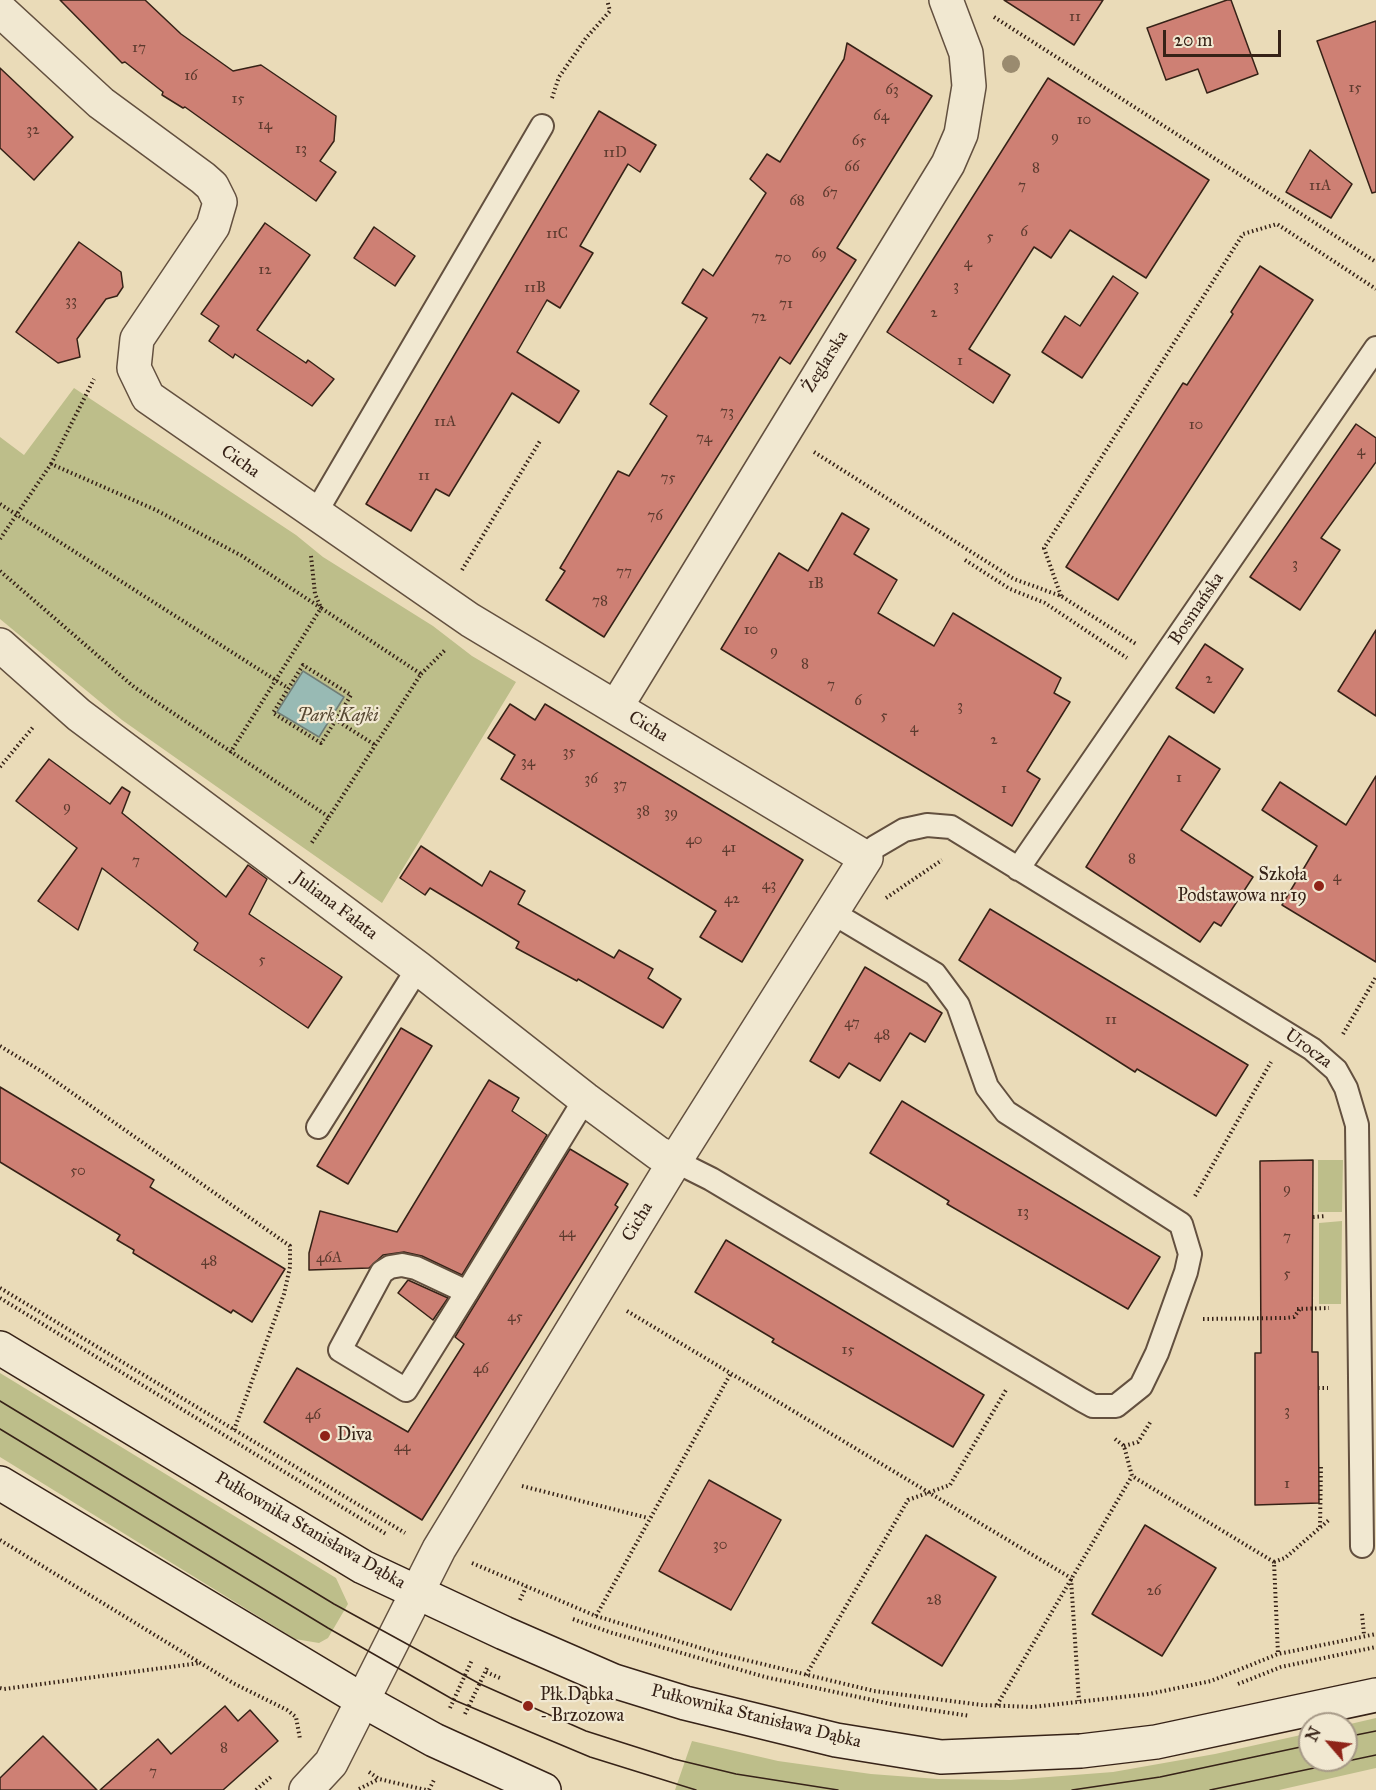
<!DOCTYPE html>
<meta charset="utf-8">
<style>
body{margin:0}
#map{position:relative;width:1376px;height:1790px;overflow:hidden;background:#eadbb8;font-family:"IM FELL Great Primer",serif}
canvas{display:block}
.north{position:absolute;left:1298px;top:1712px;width:60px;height:60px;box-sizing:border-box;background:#f1e8d1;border:2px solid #a69987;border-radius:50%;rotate:298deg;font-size:16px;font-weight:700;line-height:24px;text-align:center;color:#362217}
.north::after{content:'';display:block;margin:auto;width:21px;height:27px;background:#8f2418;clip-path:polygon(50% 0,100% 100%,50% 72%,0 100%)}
.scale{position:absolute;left:1163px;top:30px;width:118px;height:27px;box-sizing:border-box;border:3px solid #362217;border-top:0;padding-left:8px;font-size:18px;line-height:21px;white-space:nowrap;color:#362217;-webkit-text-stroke:4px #f1e8d1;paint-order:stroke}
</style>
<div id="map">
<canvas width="1376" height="1790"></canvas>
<div class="north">N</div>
<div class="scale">20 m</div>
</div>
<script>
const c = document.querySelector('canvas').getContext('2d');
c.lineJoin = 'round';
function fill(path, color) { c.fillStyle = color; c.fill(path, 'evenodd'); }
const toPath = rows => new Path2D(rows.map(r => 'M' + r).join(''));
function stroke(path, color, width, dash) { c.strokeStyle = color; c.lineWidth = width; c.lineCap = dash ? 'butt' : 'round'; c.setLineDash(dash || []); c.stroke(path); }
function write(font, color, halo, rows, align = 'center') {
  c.font = font + ' "IM FELL Great Primer",serif'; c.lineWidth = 4.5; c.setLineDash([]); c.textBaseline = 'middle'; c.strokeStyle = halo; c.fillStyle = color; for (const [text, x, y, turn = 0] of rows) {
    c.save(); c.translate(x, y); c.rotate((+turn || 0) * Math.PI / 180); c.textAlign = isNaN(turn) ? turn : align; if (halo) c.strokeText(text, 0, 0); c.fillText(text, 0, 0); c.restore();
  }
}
const green = toPath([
 [74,388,296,535,323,557,433,626,472,656,516,682,382,903,122,720,0,619,0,437,24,455],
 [1318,1160,1343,1160,1342,1212,1318,1212],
 [1342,1221,1341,1304,1319,1304,1319,1223],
 [0,1373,336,1578,348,1604,328,1638,319,1643,295,1639,0,1457],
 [1376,1718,1376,1768,1279,1790,675,1790,692,1741,778,1761,871,1774,938,1779,1010,1780,1113,1772,1215,1754,1310,1733,1310,1760,1346,1760,1346,1725]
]);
const water = toPath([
 [303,671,344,697,319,737,277,712,303,671]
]);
const building = toPath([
 [60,0,145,0,181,34,233,71,261,65,336,116,334,141,320,161,336,172,316,201,185,107,183,108,162,95,163,92,125,62,122,63,60,0],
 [1004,0,1103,0,1074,45,1004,0],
 [1227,0,1231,0,1258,74,1207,93,1198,69,1166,80,1147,28,1227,0],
 [1376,21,1376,192,1372,193,1317,41,1376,21],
 [847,43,932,96,837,248,856,260,790,364,780,357,604,637,546,600,565,571,560,568,618,471,629,476,667,416,650,404,707,318,682,303,703,269,713,276,766,193,750,179,767,154,780,162,844,59,847,43],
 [0,68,73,137,34,180,0,148,0,68],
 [1048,78,1209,180,1146,278,1070,230,1051,258,1034,247,969,349,1010,375,993,403,887,332,1048,78],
 [599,111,656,145,640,172,628,164,580,246,593,253,560,308,547,300,517,352,579,391,559,423,512,393,449,496,436,489,411,531,366,504,599,111],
 [1310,150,1352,184,1331,218,1286,192,1310,150],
 [265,223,310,255,257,330,306,363,308,360,334,379,312,406,235,354,233,358,209,341,219,326,201,314,265,223],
 [374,227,415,256,395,286,354,258,374,227],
 [79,242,121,272,123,287,117,296,106,299,77,339,80,357,58,363,16,332,79,242],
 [1260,266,1313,300,1118,600,1066,567,1183,383,1187,385,1233,314,1231,312,1260,266],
 [1113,276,1138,293,1082,378,1042,352,1065,316,1080,326,1113,276],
 [1356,424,1376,438,1376,462,1321,538,1340,550,1300,610,1250,577,1356,424],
 [842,513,869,529,854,554,897,580,878,613,934,646,953,613,1061,678,1054,693,1070,702,1027,771,1040,779,1012,826,721,649,779,553,808,571,842,513],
 [1376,630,1376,716,1338,691,1376,630],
 [1205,644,1243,669,1214,713,1176,688,1205,644],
 [510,704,535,720,545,704,803,860,742,962,700,937,716,911,501,779,515,755,488,738,510,704],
 [1169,736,1220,769,1181,830,1253,877,1221,926,1214,922,1200,942,1086,867,1169,736],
 [49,759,110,804,122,787,130,792,122,813,226,897,248,865,267,879,249,914,342,977,308,1028,194,950,198,943,102,868,78,930,38,901,77,848,16,801,49,759],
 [1376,776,1376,962,1282,905,1317,846,1262,810,1280,782,1346,825,1376,776],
 [421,846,482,886,490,871,525,891,518,904,614,958,619,950,653,969,648,978,681,999,663,1028,578,979,577,981,516,948,519,942,430,888,425,895,400,878,421,846],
 [990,909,1248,1065,1216,1116,1137,1069,1135,1072,959,960,990,909],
 [865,967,942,1013,925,1042,910,1033,880,1081,849,1063,839,1078,810,1061,865,967],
 [401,1028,432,1046,348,1184,317,1166,401,1028],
 [489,1080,519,1098,512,1111,547,1135,462,1275,422,1256,404,1252,383,1255,369,1268,309,1270,309,1253,320,1211,397,1232,489,1080],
 [0,1087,154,1180,150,1187,285,1269,252,1322,233,1310,231,1313,133,1253,134,1250,117,1240,120,1235,0,1162,0,1087],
 [902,1101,1160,1257,1128,1309,947,1204,949,1201,870,1153,902,1101],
 [570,1149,628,1184,615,1205,618,1207,422,1520,264,1422,297,1368,408,1432,464,1344,455,1337,570,1149],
 [1313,1160,1312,1352,1318,1352,1319,1503,1255,1505,1255,1353,1261,1353,1260,1161,1313,1160],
 [726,1240,984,1395,953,1447,772,1342,774,1339,695,1292,726,1240],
 [408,1280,448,1298,433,1320,398,1293,408,1280],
 [709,1480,781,1520,731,1610,659,1571,709,1480],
 [1145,1525,1216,1568,1162,1656,1092,1614,1145,1525],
 [926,1535,996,1577,942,1666,872,1623,926,1535],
 [225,1706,238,1721,250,1710,278,1741,223,1790,100,1790,158,1739,171,1754,225,1706],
 [43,1736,97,1790,0,1790,0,1778,43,1736]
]);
const path = toPath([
 [994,17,1376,262],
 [552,98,559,77,586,38,610,11,607,0],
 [814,452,1014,579,1061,596,1136,644],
 [51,464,94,379],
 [0,504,288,688],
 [0,539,51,464,156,510,242,556,321,608,230,753],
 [311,556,315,594,321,608,421,674,329,817],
 [965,560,1010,589,1045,603,1127,658],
 [462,570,540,441],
 [0,571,134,687,329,817,311,844],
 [1061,596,1044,548,1243,234,1277,224,1376,289],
 [421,674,446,649],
 [336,720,351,695,303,665,273,713,321,743,336,720,375,745],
 [0,767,34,726],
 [886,898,942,860],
 [1343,1034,1376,977],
 [0,1046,41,1071,290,1246,290,1267,284,1294,234,1430],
 [1195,1196,1271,1062],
 [1313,1217,1326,1216],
 [0,1288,405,1533],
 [0,1298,386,1534],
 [1297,1309,1329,1308],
 [627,1311,1071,1578],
 [1203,1319,1285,1318,1294,1317,1300,1309],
 [1318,1388,1328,1388],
 [1115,1439,1124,1446,1132,1476,1274,1562,1278,1654],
 [1124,1446,1138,1442,1151,1421],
 [522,1486,648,1518],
 [1320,1527,1321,1465],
 [0,1540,233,1683,287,1710,296,1717,300,1739],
 [1274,1562,1285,1558,1330,1519],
 [472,1563,596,1616,717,1653,874,1691,982,1705,1033,1707,1149,1694,1211,1681,1278,1654,1376,1634],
 [1071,1579,1079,1701],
 [520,1600,526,1587],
 [1362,1614,1364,1635],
 [596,1616,731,1373],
 [573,1619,609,1632,765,1677,891,1704,970,1716],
 [486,1672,500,1678],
 [806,1675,908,1500,950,1485,1006,1390],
 [1238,1684,1281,1667,1376,1647],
 [0,1688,4,1689,200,1663],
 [997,1705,1132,1476],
 [450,1708,472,1660],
 [465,1714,488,1666],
 [369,1772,379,1779,426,1790],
 [359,1789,379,1779],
 [256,1790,272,1776],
 [429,1790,434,1780]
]);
const lane = toPath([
 [315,514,542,126],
 [866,858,875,847,904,830,927,825,951,827,1312,1049,1336,1070,1346,1088,1357,1125,1362,1546],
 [1018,869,1376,348],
 [318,1127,418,968],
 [675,1161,711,1179,1082,1400,1093,1406,1116,1406,1141,1386,1157,1353,1186,1272,1190,1254,1181,1224,1006,1112,987,1087,958,1005,935,974,833,913],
 [467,1292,416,1268,402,1265,390,1267,382,1272,340,1350,406,1390,467,1292,585,1099]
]);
const street = toPath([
 [0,10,101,103,203,178,212,186,220,202,213,226,137,339,134,368,148,397,470,620,866,858,675,1161,439,1549,331,1763,306,1790],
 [0,645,79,715,418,968,585,1099,658,1153,675,1161],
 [616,707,948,164,961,134,969,86,966,53,946,0]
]);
const secondary = toPath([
 [0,1348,363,1567,504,1633,614,1681,685,1703,836,1740,941,1757,1081,1751,1156,1742,1376,1695],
 [0,1483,362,1700,434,1740,544,1790]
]);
const tram = toPath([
 [0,1401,334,1604,480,1684,586,1731,674,1759,736,1774,838,1790],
 [0,1429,328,1628,454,1700,590,1757,696,1790],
 [1346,1737,1376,1731],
 [1072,1790,1160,1777,1310,1745],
 [1210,1790,1376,1755]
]);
const trees = [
 [1011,64]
];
const markers = [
 [1319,886,6,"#8f2418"],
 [325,1436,6,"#8f2418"],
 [528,1706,6,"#8f2418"]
];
const numberNames = [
 ["11",1075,17],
 ["17",139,48],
 ["16",191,76],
 ["15",1355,88],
 ["63",892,90],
 ["15",238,99],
 ["64",881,116],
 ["10",1084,120],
 ["14",265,125],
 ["32",33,130],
 ["9",1055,137],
 ["65",859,141],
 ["13",301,149],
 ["11D",615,153],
 ["66",852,167],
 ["8",1036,168],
 ["7",1022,186],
 ["11A",1320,186],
 ["67",830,193],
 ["68",797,201],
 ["6",1024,232],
 ["11C",557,234],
 ["5",990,237],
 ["69",819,254],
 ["70",783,258],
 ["4",968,263],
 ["12",265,270],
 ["3",956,286],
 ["11B",535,288],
 ["33",71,301],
 ["71",786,304],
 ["2",934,313],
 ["72",759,317],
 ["1",960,361],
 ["73",727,412],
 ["11A",445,422],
 ["10",1196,425],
 ["74",704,438],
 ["4",1361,451],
 ["11",424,476],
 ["75",668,478],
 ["76",655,516],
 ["3",1295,564],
 ["77",624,572],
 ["1B",816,584],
 ["78",600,601],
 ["10",751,630],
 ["9",774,651],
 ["8",805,664],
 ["2",1209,679],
 ["7",831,685],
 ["6",858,701],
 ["3",960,706],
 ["5",884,716],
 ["4",914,728],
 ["2",994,740],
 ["35",569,752],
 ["34",528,762],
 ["1",1179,778],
 ["36",591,779],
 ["37",620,785],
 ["1",1004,789],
 ["9",67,807],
 ["38",643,811],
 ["39",671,813],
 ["40",694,840],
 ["41",729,848],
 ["8",1132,859],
 ["7",136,861],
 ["4",1337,877],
 ["43",769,885],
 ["42",732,899],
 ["5",262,960],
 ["11",1111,1020],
 ["47",852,1023],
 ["48",882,1035],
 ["50",78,1171],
 ["9",1287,1189],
 ["13",1023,1212],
 ["44",567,1233],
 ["7",1287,1237],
 ["46A",329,1258],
 ["48",209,1261],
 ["5",1287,1274],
 ["45",515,1317],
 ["15",848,1350],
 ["46",481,1369],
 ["3",1287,1411],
 ["46",313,1415],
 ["44",402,1447],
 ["1",1287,1484],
 ["30",720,1545],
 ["26",1154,1591],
 ["28",934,1600],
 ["8",224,1748],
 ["7",153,1772]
];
const streetNames = [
 ["Żeglarska",826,362,-58],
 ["Cicha",240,462,35],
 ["Bosmańska",1197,609,-56],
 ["Cicha",648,727,31],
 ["Juliana Fałata",335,906,37],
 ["Urocza",1308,1049,36],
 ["Cicha",638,1222,-59],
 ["Pułkownika Stanisława Dąbka",310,1531,30],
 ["Pułkownika Stanisława Dąbka",756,1717,14]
];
const parkNames = [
 ["Park Kajki",338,717]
];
const poiNames = [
 ["Szkoła",1307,876,"right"],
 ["Podstawowa nr 19",1307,897,"right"],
 ["Diva",337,1436],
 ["Płk.Dąbka",540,1696],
 ["- Brzozowa",540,1717]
];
fill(green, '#bdbe8a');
fill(water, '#98bab4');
stroke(water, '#717d75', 1.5);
fill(building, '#ce8074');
stroke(building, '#362217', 1.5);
stroke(lane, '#63503f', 26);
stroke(street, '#63503f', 36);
stroke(secondary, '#362217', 36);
stroke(path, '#362217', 4, [1.5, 3]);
stroke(lane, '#f1e8d1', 22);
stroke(street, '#f1e8d1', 33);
stroke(secondary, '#f1e8d1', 33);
stroke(tram, '#362217', 1.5);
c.fillStyle = '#9a8b6f';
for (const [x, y] of trees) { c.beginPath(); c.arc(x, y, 9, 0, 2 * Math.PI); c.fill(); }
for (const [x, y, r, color] of markers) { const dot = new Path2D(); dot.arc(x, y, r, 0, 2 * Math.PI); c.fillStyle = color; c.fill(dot); stroke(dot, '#f1e8d1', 2); }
write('15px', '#5c3a2e', null, numberNames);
write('18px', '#362217', '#f1e8d1', streetNames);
write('italic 18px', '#584934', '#f1e8d1', parkNames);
write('18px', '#362217', '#f1e8d1', poiNames, 'left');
</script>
